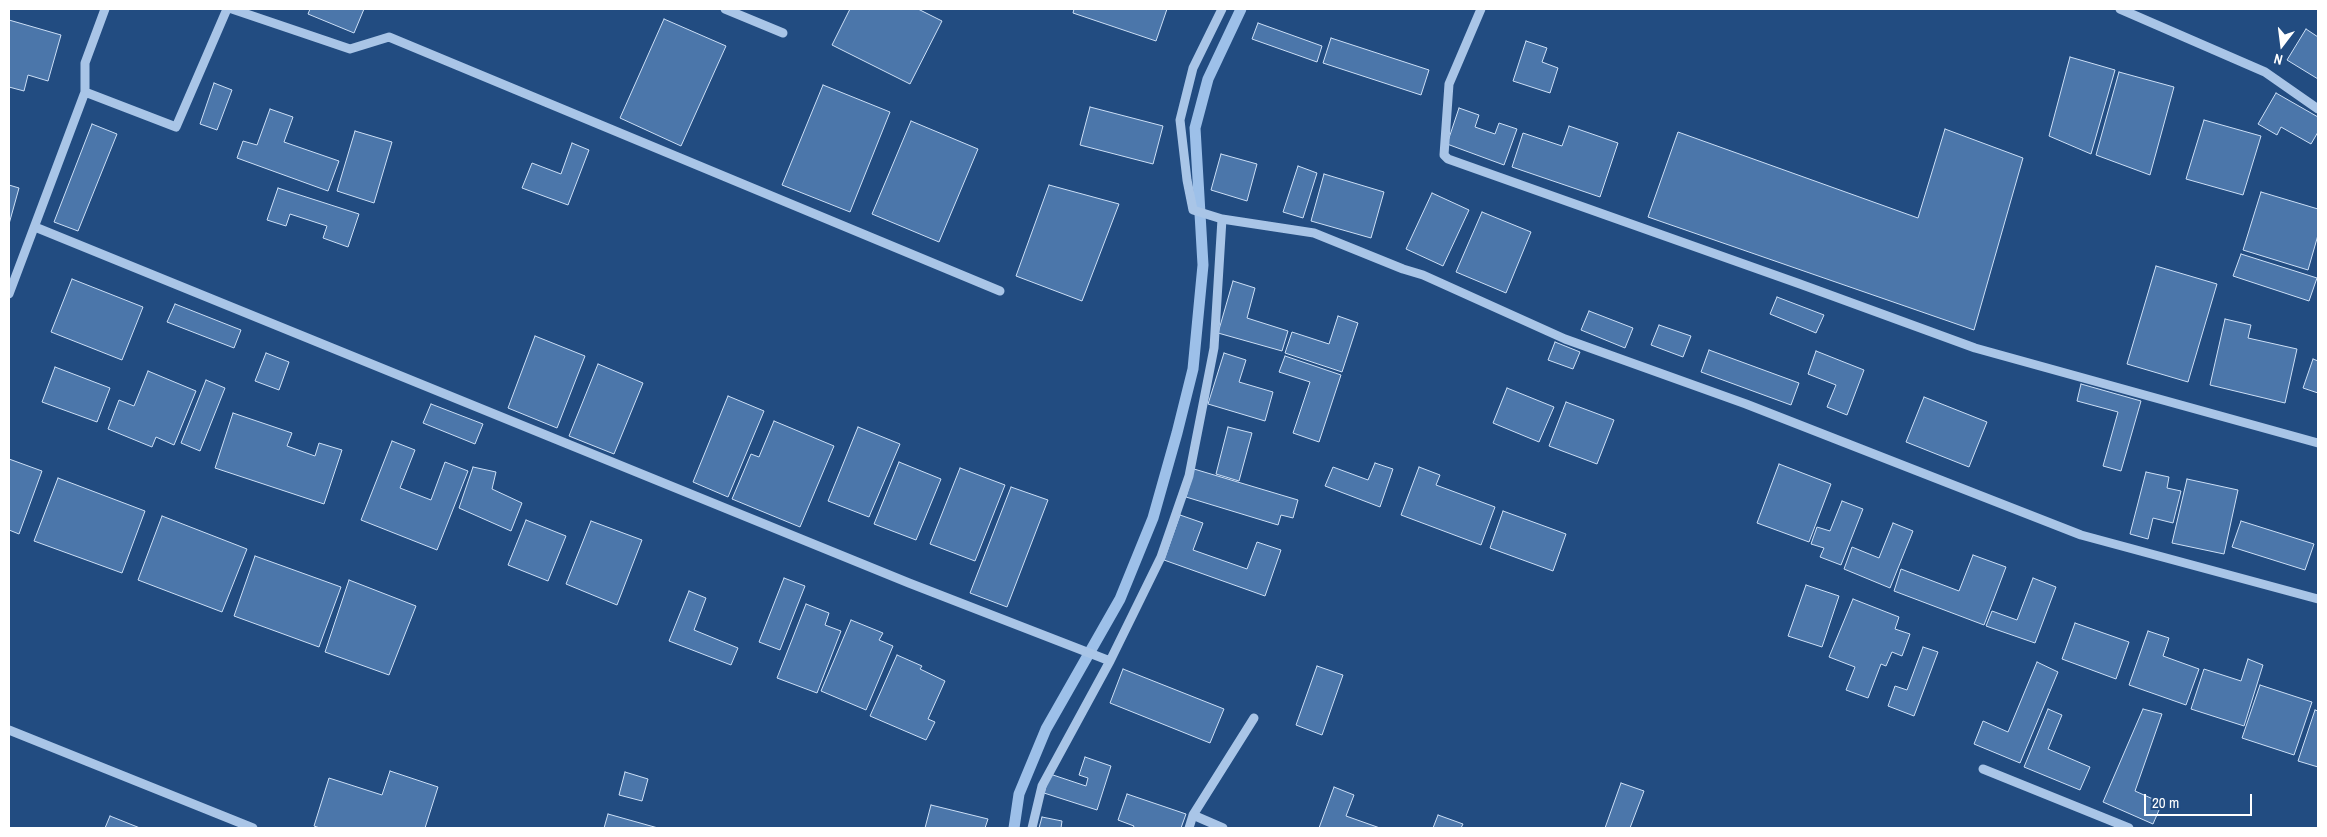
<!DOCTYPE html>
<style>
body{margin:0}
#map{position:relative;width:2327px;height:837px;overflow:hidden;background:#224c81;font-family:"Archivo Narrow",sans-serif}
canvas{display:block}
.frame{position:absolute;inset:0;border:10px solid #fff;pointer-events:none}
.north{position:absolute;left:2257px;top:20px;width:50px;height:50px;-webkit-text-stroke:4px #224c81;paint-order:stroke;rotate:195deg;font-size:14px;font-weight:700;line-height:20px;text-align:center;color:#fff}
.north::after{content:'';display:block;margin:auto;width:18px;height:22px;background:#fff;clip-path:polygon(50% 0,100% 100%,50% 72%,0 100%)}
.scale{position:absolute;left:2144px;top:794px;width:108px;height:22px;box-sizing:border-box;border:2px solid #fff;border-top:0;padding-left:6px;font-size:15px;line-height:18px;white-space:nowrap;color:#fff;-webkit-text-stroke:4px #224c81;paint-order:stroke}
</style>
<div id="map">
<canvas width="2327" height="837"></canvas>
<div class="frame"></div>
<div class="north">N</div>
<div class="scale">20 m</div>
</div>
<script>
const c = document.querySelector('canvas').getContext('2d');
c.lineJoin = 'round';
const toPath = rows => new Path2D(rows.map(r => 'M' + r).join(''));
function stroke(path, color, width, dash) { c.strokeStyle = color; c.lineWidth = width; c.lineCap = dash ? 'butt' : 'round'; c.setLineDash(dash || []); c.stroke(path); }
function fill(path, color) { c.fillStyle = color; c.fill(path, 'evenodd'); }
const stream = toPath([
 [1014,828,1019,794,1046,729,1120,599,1153,518,1177,433,1193,369,1203,265,1195,128,1208,79,1241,9]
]);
const building = toPath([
 [310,9,364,9,354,33,308,14,310,9],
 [850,9,918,9,942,21,910,84,832,45,850,9],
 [1074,9,1167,9,1156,41,1073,13,1074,9],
 [664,19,726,46,681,146,620,118,664,19],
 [9,20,61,35,48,81,28,75,24,91,9,87,9,20],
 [1258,23,1322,46,1317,62,1252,39,1258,23],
 [2306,29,2318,37,2318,79,2287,60,2306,29],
 [1331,38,1429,70,1421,95,1323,63,1331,38],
 [1526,41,1547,48,1542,62,1558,68,1550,93,1513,81,1526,41],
 [2070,57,2115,70,2091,154,2049,136,2070,57],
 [2119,72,2174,87,2150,175,2096,155,2119,72],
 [214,83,232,90,217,130,200,124,214,83],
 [823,85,890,112,850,212,782,185,823,85],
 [2276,93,2318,117,2318,132,2311,144,2281,127,2277,135,2258,124,2276,93],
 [1090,107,1163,126,1153,164,1080,145,1090,107],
 [1459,108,1479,115,1475,127,1495,134,1499,123,1517,129,1504,165,1447,144,1459,108],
 [270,109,293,117,284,142,339,161,328,191,237,158,243,141,257,145,270,109],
 [2204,120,2261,136,2243,195,2186,179,2204,120],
 [911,121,978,149,939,242,872,214,911,121],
 [92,124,117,134,78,231,54,222,92,124],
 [1569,126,1618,143,1600,197,1512,167,1523,133,1562,146,1569,126],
 [1945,129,2023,158,1974,330,1648,217,1678,132,1918,218,1945,129],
 [355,131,392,142,374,203,337,191,355,131],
 [572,143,589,150,568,205,522,188,532,163,561,174,572,143],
 [1221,154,1257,164,1247,201,1211,190,1221,154],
 [1298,166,1317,173,1303,218,1283,212,1298,166],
 [1324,174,1384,192,1371,238,1311,221,1324,174],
 [9,185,19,188,9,224,9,185],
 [1049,185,1119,204,1082,301,1016,276,1049,185],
 [278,188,359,214,348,247,323,238,327,226,290,214,286,226,267,220,278,188],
 [2261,192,2318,209,2318,235,2308,270,2243,250,2261,192],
 [1432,193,1469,210,1443,266,1406,249,1432,193],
 [1482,212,1531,232,1506,293,1456,272,1482,212],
 [2241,254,2317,278,2309,301,2233,276,2241,254],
 [2156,266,2217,284,2188,382,2127,364,2156,266],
 [72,279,143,307,122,360,51,332,72,279],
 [1233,281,1255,288,1247,318,1288,331,1282,351,1218,333,1233,281],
 [1777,297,1824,315,1816,333,1770,314,1777,297],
 [175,304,241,330,234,348,167,322,175,304],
 [1589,311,1633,328,1625,348,1581,330,1589,311],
 [1338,316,1358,323,1342,372,1285,353,1292,332,1329,344,1338,316],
 [2225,319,2251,325,2248,338,2297,349,2285,403,2210,385,2225,319],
 [1659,325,1691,336,1683,357,1651,345,1659,325],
 [535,336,585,356,557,428,508,408,535,336],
 [1555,342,1580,352,1573,369,1548,360,1555,342],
 [1709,350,1799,383,1791,405,1701,372,1709,350],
 [1816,351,1864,370,1847,415,1827,407,1836,385,1808,374,1816,351],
 [266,353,289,362,279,390,255,381,266,353],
 [1224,353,1246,360,1239,382,1273,392,1265,421,1208,404,1224,353],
 [1285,356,1341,375,1319,442,1293,433,1310,382,1279,372,1285,356],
 [2313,359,2318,361,2318,393,2303,388,2313,359],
 [598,364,643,383,614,454,569,436,598,364],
 [55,367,110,388,97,422,42,402,55,367],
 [148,371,196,391,174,445,156,437,152,447,108,429,119,400,134,406,148,371],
 [206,380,225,388,200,451,181,443,206,380],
 [2081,384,2141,401,2121,471,2103,466,2118,412,2077,401,2081,384],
 [1507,388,1554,407,1539,442,1493,423,1507,388],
 [728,396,764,411,728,497,693,482,728,396],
 [1924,397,1987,422,1969,467,1906,442,1924,397],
 [1566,402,1614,420,1597,464,1549,446,1566,402],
 [431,404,483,424,475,444,423,423,431,404],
 [233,413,292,433,287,446,315,456,319,443,342,450,324,504,215,468,233,413],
 [774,421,834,446,800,527,732,499,751,454,759,457,774,421],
 [858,427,900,444,869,517,828,501,858,427],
 [1228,427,1252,433,1239,481,1216,474,1228,427],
 [392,441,415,450,400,488,431,500,445,462,468,471,437,550,361,520,392,441],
 [9,459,42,471,19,534,9,530,9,459],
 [899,462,941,479,916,540,874,524,899,462],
 [1375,463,1393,469,1380,507,1325,486,1333,467,1368,480,1375,463],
 [1779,464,1831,484,1809,542,1757,523,1779,464],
 [473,467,496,472,492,489,522,503,511,531,459,508,473,467],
 [1419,467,1440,475,1436,485,1495,507,1481,545,1401,515,1419,467],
 [960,468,1005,485,975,561,930,544,960,468],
 [1194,469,1298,500,1293,518,1281,515,1278,525,1186,497,1194,469],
 [2146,472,2169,477,2167,488,2181,491,2173,523,2153,518,2148,539,2130,534,2146,472],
 [58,478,145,511,122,573,34,541,58,478],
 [2187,479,2238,490,2224,554,2172,543,2187,479],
 [1011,487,1048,500,1007,607,970,593,1011,487],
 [1842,501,1863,509,1841,565,1820,557,1824,548,1811,544,1817,527,1830,531,1842,501],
 [1503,511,1566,534,1553,571,1490,548,1503,511],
 [1180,515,1203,523,1193,550,1247,569,1257,542,1281,550,1265,596,1164,560,1180,515],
 [162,516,247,549,222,612,138,580,162,516],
 [526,520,566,536,548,581,508,565,526,520],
 [591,521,642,540,617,605,566,584,591,521],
 [2241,521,2314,544,2305,570,2232,547,2241,521],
 [1893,523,1913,531,1890,588,1844,569,1852,547,1879,558,1893,523],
 [1973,555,2006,567,1984,625,1894,591,1901,569,1959,591,1973,555],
 [255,556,341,587,319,647,234,616,255,556],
 [784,578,805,586,780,650,759,642,784,578],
 [2033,578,2056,587,2035,643,1986,626,1992,611,2017,620,2033,578],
 [349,580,416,606,389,675,325,652,349,580],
 [1806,585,1839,596,1822,647,1788,636,1806,585],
 [689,591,706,598,694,630,738,648,731,665,669,641,689,591],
 [1853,599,1899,617,1895,629,1910,634,1902,656,1892,652,1886,666,1881,664,1868,698,1846,690,1855,667,1829,657,1853,599],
 [806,604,829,613,825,625,841,631,817,693,777,678,806,604],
 [851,620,883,633,879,640,893,646,866,710,821,691,851,620],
 [2075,623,2129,642,2116,679,2062,659,2075,623],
 [2148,631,2169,638,2163,656,2199,669,2186,705,2129,685,2148,631],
 [1923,647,1938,652,1914,716,1888,706,1895,686,1907,690,1923,647],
 [897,655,922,666,920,669,945,681,928,719,935,722,926,740,870,716,897,655],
 [2248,659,2263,665,2244,726,2191,709,2204,669,2241,681,2248,659],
 [2037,662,2058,672,2020,763,1974,744,1983,721,2008,732,2037,662],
 [1317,666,1343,675,1322,735,1296,725,1317,666],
 [1123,669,1224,709,1210,743,1110,703,1123,669],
 [2260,685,2312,702,2294,755,2242,738,2260,685],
 [2048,709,2062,715,2048,749,2090,767,2080,790,2024,767,2048,709],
 [2143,709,2162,714,2135,791,2162,803,2153,824,2103,802,2143,709],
 [2315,710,2318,711,2318,767,2298,761,2315,710],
 [1085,757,1111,766,1097,810,1044,793,1050,774,1086,786,1088,778,1079,775,1085,757],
 [390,771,438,787,425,828,320,828,314,826,329,778,382,795,390,771],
 [625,772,648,779,642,801,619,795,625,772],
 [1621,783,1644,791,1630,828,1605,828,1621,783],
 [1334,787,1354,795,1346,816,1380,828,1319,828,1334,787],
 [1127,794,1186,814,1181,828,1133,828,1134,826,1118,820,1127,794],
 [931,805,988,819,985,828,925,828,931,805],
 [608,814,658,828,604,828,608,814],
 [1438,815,1463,824,1461,828,1433,828,1438,815],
 [110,816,140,828,105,828,110,816],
 [1042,817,1062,821,1061,828,1039,828,1042,817]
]);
const minor = toPath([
 [232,9,350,49,389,37,1000,291],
 [725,9,783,33],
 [1481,9,1449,84,1444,155,1448,159,1800,284,1975,348,2318,443],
 [2120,9,2265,72,2318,109],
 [85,92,176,127,227,9],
 [1222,219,1314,233,1403,269,1423,275,1565,339,1746,404,2081,535,2318,599],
 [35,227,909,583,1110,661],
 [9,294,85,92,85,63,105,9],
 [9,730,253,828],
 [1983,769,2129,828],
 [1193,815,1223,828],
 [1032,828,1042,786,1110,661,1161,557,1189,476,1214,348,1222,219,1193,210,1187,180,1180,120,1193,68,1222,9],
 [1189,828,1193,815,1254,718]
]);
stroke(stream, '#9dc0e9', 11);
fill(building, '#4b76aa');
stroke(building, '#ccdff6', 1);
stroke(minor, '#a9c5e7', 9);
</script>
